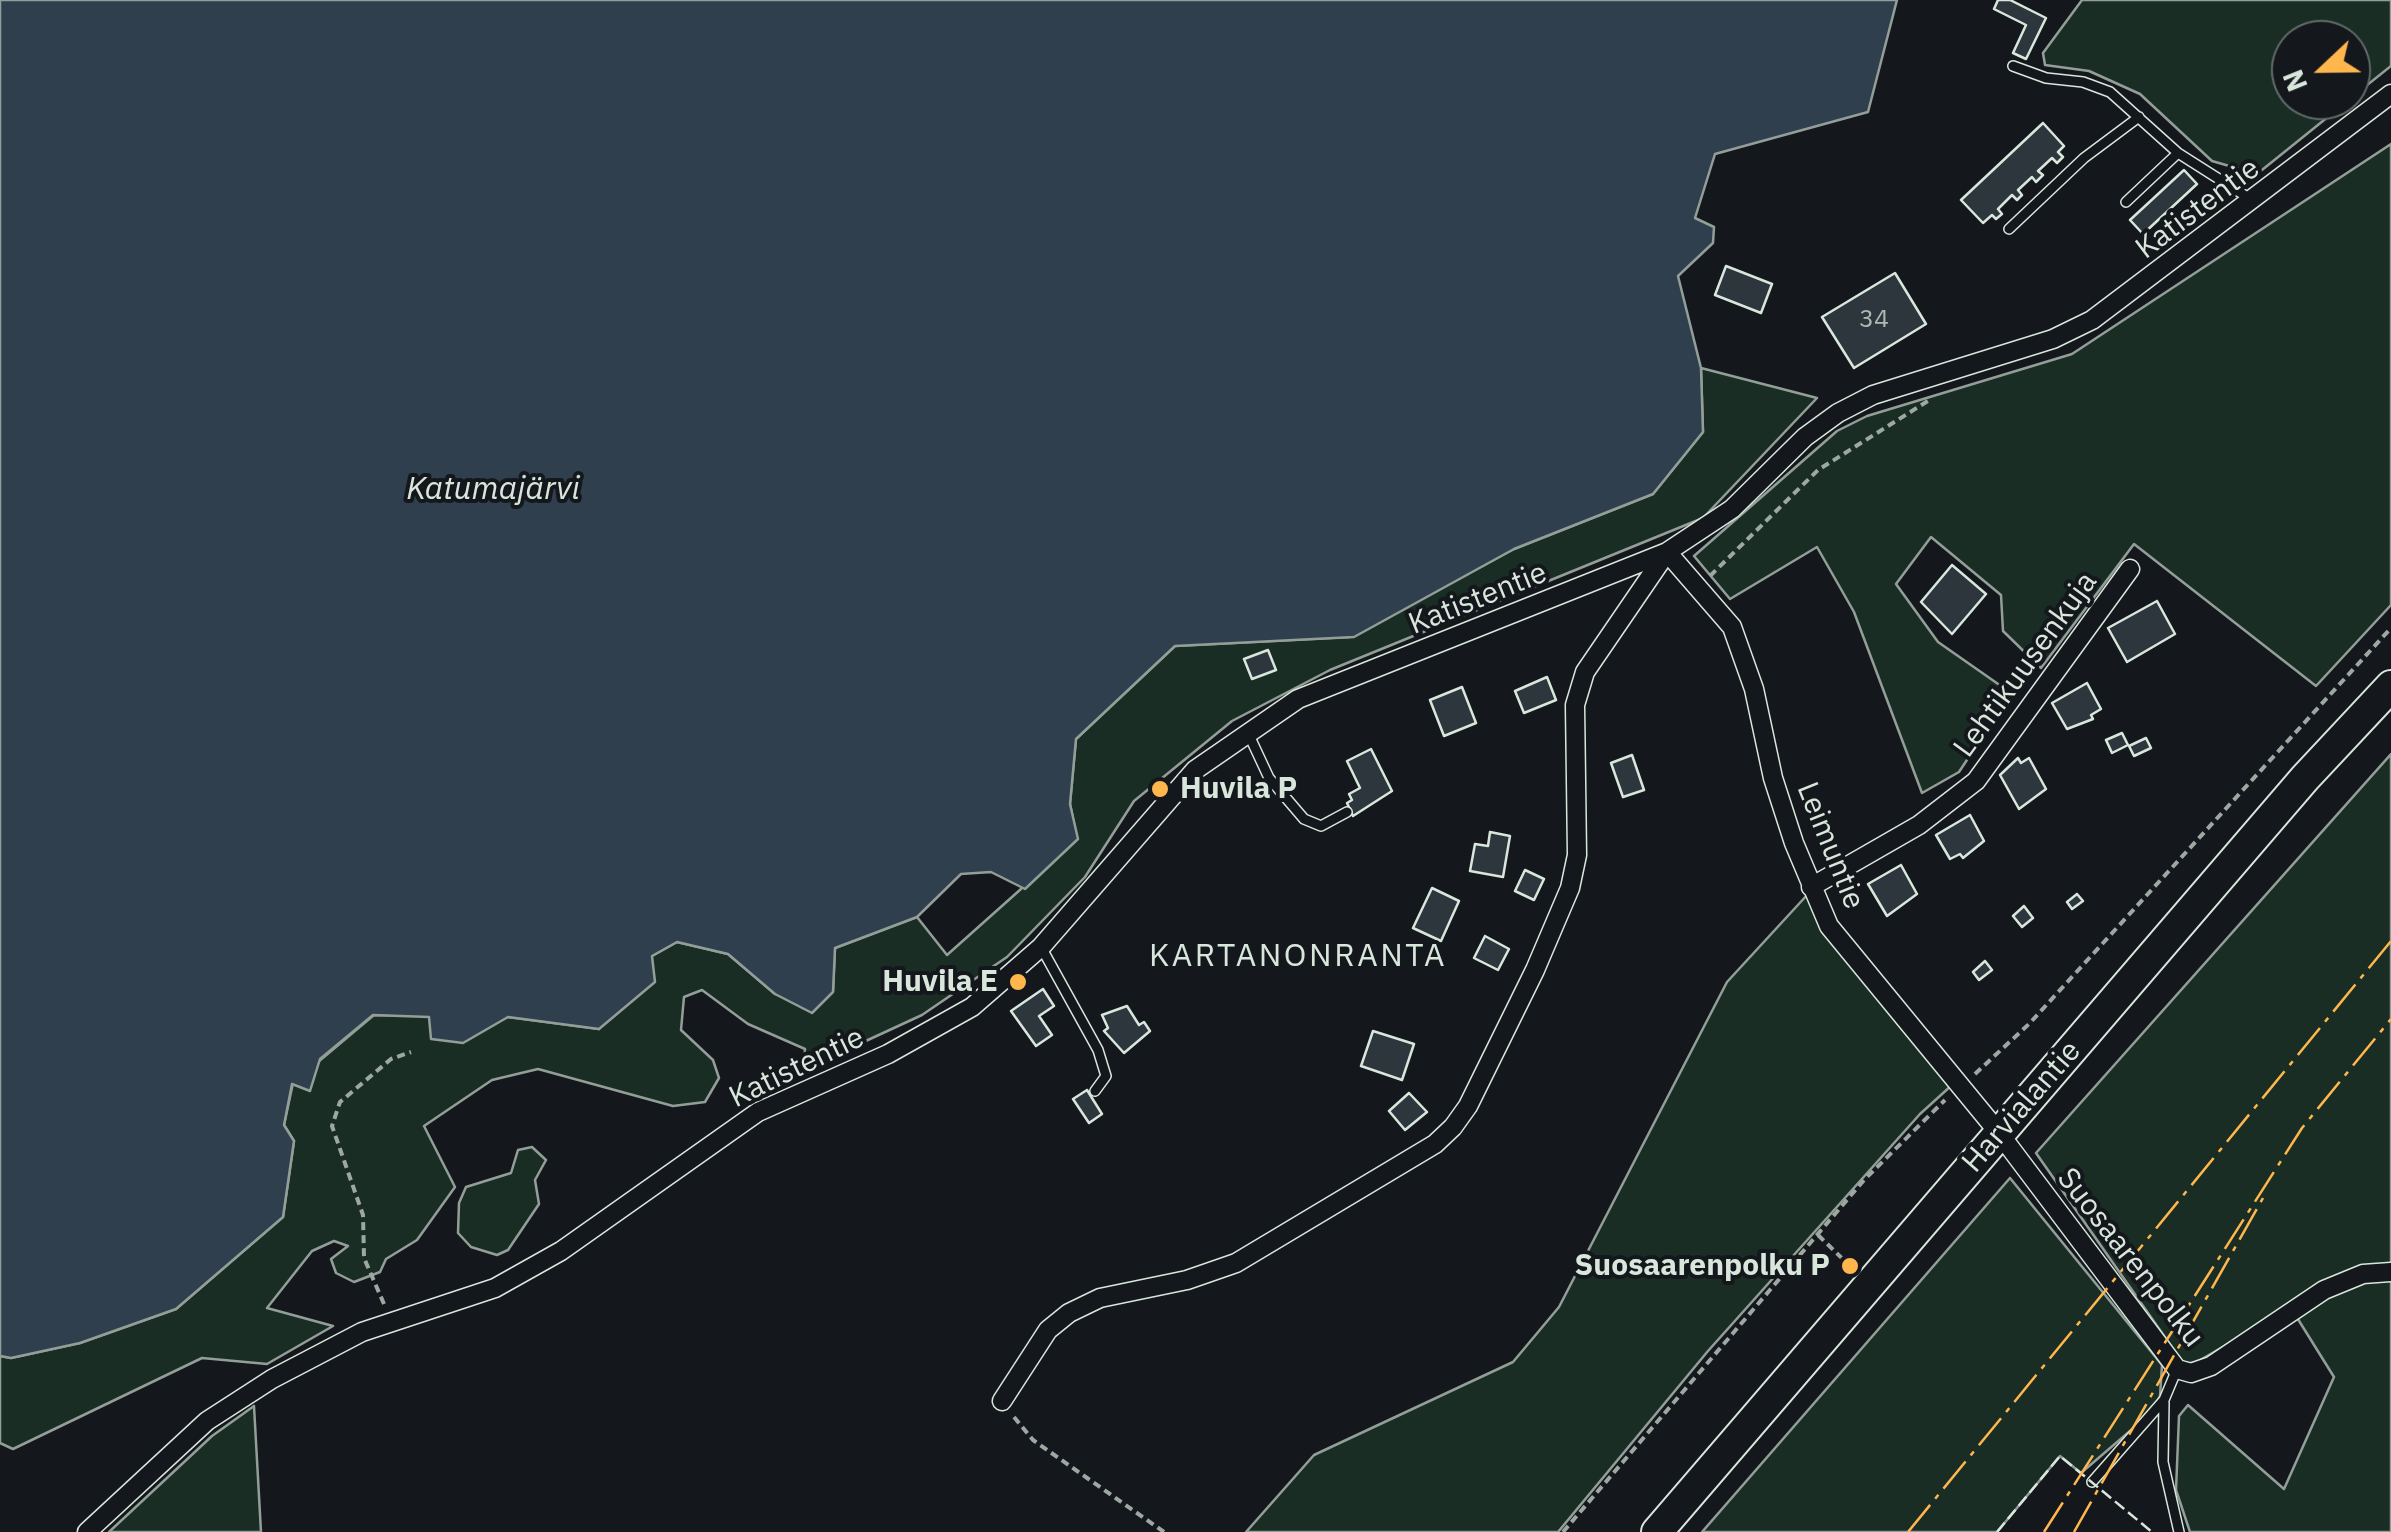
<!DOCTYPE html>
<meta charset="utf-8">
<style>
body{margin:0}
#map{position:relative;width:2391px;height:1532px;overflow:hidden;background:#14181c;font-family:"IBM Plex Sans",sans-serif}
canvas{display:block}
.north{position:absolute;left:2271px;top:20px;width:100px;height:100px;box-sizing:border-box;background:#14181c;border:2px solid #626a69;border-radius:50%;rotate:248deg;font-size:28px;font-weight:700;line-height:40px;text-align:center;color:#d8e6dc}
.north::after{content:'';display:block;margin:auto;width:35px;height:45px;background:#ffb74d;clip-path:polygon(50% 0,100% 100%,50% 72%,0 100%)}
</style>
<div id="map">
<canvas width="2391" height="1532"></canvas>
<div class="north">N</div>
</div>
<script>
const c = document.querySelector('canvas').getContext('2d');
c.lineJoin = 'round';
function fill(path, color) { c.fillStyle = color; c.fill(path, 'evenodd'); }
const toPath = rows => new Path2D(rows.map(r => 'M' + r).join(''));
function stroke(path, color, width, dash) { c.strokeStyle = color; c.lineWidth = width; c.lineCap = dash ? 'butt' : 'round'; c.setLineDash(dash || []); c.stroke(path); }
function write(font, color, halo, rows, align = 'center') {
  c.font = font + ' "IBM Plex Sans",sans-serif'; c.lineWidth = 8; c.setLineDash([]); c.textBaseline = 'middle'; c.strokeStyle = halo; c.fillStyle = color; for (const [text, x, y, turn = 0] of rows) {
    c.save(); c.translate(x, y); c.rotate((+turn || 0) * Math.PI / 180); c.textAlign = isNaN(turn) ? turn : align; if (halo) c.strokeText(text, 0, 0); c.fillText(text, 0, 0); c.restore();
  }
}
const green = toPath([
 [2082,0,2391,0,2391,66,2351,98,2351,40,2291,40,2291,100,2349,100,2257,174,2212,161,2140,94,2089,71,2045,65,2043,53,2082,0],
 [2391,144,2391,605,2316,686,2134,544,2041,668,2003,631,2001,595,1931,537,1896,584,1938,642,2011,693,1959,772,1922,793,1854,612,1817,547,1730,599,1694,556,1837,431,1867,416,2072,354,2391,144],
 [1701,368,1817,398,1703,518,1330,670,1232,721,1134,801,1085,877,1007,957,922,1015,803,1070,805,1049,748,1024,702,990,684,997,681,1030,713,1060,719,1078,705,1102,673,1106,538,1069,492,1080,424,1126,455,1187,417,1240,386,1259,380,1272,354,1282,336,1273,331,1259,348,1246,334,1241,312,1251,267,1308,333,1326,267,1364,202,1358,13,1449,0,1443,0,1356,11,1358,80,1343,176,1309,283,1217,294,1141,284,1125,293,1083,374,1015,508,1017,599,1029,652,956,677,942,728,954,775,994,833,992,835,948,917,917,947,955,1077,839,1070,804,1076,739,1175,646,1350,637,1514,549,1653,494,1703,432,1701,368],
 [2391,754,2391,1263,2361,1267,2195,1363,2183,1363,2036,1153,2391,754],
 [1808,894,1952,1085,1920,1114,1708,1351,1558,1532,1246,1532,1314,1455,1513,1362,1559,1307,1727,982,1808,894],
 [532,1147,546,1160,535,1180,539,1204,508,1250,497,1255,471,1247,458,1233,459,1203,466,1187,511,1173,518,1150,532,1147],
 [2010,1178,2162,1365,2160,1396,2151,1413,2081,1473,2060,1456,1997,1532,1702,1532,2010,1178],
 [2391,1276,2391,1532,2190,1532,2176,1490,2179,1416,2188,1405,2284,1489,2334,1377,2296,1316,2327,1295,2363,1280,2391,1276],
 [254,1406,261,1532,109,1532,212,1436,254,1406]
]);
const water = toPath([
 [0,0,1897,0,1868,112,1715,154,1695,218,1714,227,1713,243,1678,276,1701,368,1703,432,1653,494,1514,549,1354,637,1175,646,1076,739,1070,804,1078,839,1025,889,991,872,961,874,917,917,835,948,833,992,812,1013,775,994,728,954,677,942,652,956,655,982,599,1029,508,1017,463,1043,431,1039,429,1017,373,1015,320,1059,310,1091,292,1084,284,1125,294,1141,283,1217,176,1309,80,1343,11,1358,0,1356,0,0]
]);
const building = toPath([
 [1998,0,2010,0,2046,18,2026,59,2013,53,2026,25,1994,9,1998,0],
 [2043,123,2064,146,2058,152,2063,157,2057,163,2052,158,2038,171,2043,175,2036,182,2032,177,2018,190,2022,195,2017,200,2012,195,1998,209,2002,214,1996,219,1992,215,1983,223,1961,200,2043,123],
 [2184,170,2197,184,2143,234,2130,220,2184,170],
 [1726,266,1772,284,1761,313,1715,295,1726,266],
 [1895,273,1926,324,1854,368,1822,317,1895,273],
 [1952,565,1986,594,1952,634,1921,602,1952,565],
 [2157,601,2175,634,2127,662,2108,628,2157,601],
 [1268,650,1276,670,1252,679,1244,659,1268,650],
 [1547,677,1556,700,1524,713,1515,691,1547,677],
 [2087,683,2101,709,2091,715,2093,719,2067,729,2052,703,2087,683],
 [1462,687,1476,723,1444,736,1430,700,1462,687],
 [2122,733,2128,745,2112,753,2106,740,2122,733],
 [2146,738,2151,748,2134,756,2129,746,2146,738],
 [1371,749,1392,791,1353,816,1347,803,1352,800,1349,794,1360,788,1347,761,1371,749],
 [1632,755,1644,790,1623,797,1611,763,1632,755],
 [2018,758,2021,763,2029,758,2046,789,2019,809,2000,775,2018,758],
 [1970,815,1984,841,1963,858,1960,854,1950,859,1936,835,1970,815],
 [1490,832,1510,836,1503,877,1470,871,1475,844,1488,846,1490,832],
 [1901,865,1917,894,1887,916,1868,884,1901,865],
 [1525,870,1544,879,1534,900,1515,891,1525,870],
 [1432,888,1459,901,1441,941,1413,928,1432,888],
 [2077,894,2083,901,2072,909,2067,902,2077,894],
 [2024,906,2033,918,2022,927,2013,916,2024,906],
 [1485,936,1509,949,1498,970,1474,958,1485,936],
 [1985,961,1992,970,1979,980,1973,972,1985,961],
 [1043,989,1054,1006,1039,1016,1052,1035,1036,1046,1011,1011,1043,989],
 [1127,1006,1139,1025,1144,1022,1150,1031,1124,1053,1104,1031,1108,1028,1102,1015,1127,1006],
 [1373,1031,1414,1044,1402,1080,1361,1066,1373,1031],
 [1087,1090,1102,1114,1089,1123,1073,1099,1087,1090],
 [1409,1093,1427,1112,1405,1130,1389,1111,1409,1093]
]);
const path = toPath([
 [1710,576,1818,470,1931,399],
 [1975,1074,2029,1024,2391,628],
 [1818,1235,1850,1266],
 [384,1304,364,1258,363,1215,332,1126,340,1102,391,1059,411,1052],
 [1014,1417,1033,1440,1164,1532],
 [1563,1532,1864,1180,1945,1100]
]);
const service = toPath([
 [2013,66,2046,78,2083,82,2110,92,2178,153,2252,200],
 [2126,202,2178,153],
 [2009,229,2084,158,2139,117],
 [1248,733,1269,778,1304,819,1321,826,1347,812],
 [1041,947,1098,1050,1106,1076,1095,1091],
 [2164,1403,2163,1462,2179,1532],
 [2092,1482,2164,1400,2177,1369]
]);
const minor = toPath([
 [1811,887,1919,825,1976,781,2130,569],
 [1002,1401,1048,1330,1069,1313,1100,1298,1187,1280,1236,1263,1435,1144,1453,1127,1468,1106,1535,970,1570,888,1577,855,1575,705,1585,672,1667,552,1732,627,1754,689,1773,778,1794,843,1829,926,1999,1133,2177,1369,2191,1373,2211,1366,2324,1290,2363,1274,2391,1272],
 [87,1532,207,1421,272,1379,362,1332,495,1288,561,1251,758,1112,888,1054,972,1007,1041,947,1195,770,1298,699,1667,552,1732,509,1805,437,1838,413,1873,395,2053,339,2092,320,2391,94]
]);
const trunk = toPath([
 [1657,1532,2305,778,2391,686]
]);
const fence = toPath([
 [1997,1532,2060,1456,2152,1532]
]);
const power = toPath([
 [1908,1532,2391,941],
 [2044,1532,2302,1128,2391,1019],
 [2074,1532,2263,1198]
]);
const markers = [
 [1160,789,10,"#ffb74d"],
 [1018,982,10,"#ffb74d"],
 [1850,1266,10,"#ffb74d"]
];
const numberNames = [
 ["34",1874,320]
];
const streetNames = [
 ["Katistentie",2198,209,-37],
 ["Katistentie",1478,599,-22],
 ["Lehtikuusenkuja",2026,665,-54],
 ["Leimuntie",1830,846,68],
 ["Katistentie",797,1068,-26],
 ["Harvialantie",2022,1107,-49],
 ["Suosaarenpolku",2130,1258,52]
];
const poiNames = [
 ["Huvila P",1180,789,"left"],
 ["Huvila E",998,982],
 ["Suosaarenpolku P",1830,1266]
];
const waterNames = [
 ["Katumajärvi",493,490]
];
const neighbourhoodNames = [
 ["KARTANONRANTA",1298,957]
];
fill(green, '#1a2d24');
stroke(green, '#939e99', 2.5);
fill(water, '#2f3f4d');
stroke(water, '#939e99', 2.5);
fill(building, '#2c363c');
stroke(building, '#d8e6dc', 2.5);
stroke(service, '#d8e6dc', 12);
stroke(minor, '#d8e6dc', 21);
stroke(trunk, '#d8e6dc', 34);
stroke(path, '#9da8a2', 4, [8, 5]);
stroke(service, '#14181c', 9);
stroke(minor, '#14181c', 18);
stroke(trunk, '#14181c', 30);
stroke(fence, '#d8e6dc', 2.5, [12, 5]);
stroke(power, '#ffb74d', 2.5, [35, 8, 5, 8]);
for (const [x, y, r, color] of markers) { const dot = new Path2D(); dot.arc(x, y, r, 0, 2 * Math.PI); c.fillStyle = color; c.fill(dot); stroke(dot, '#14181c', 4); }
write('25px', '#adbab4', null, numberNames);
write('30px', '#d8e6dc', '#14181c', streetNames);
write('bold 30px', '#d8e6dc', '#14181c', poiNames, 'right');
write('italic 32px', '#d8e6dc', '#14181c', waterNames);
c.letterSpacing = '2.5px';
write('32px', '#d8e6dc', '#14181c', neighbourhoodNames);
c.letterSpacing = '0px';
</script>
